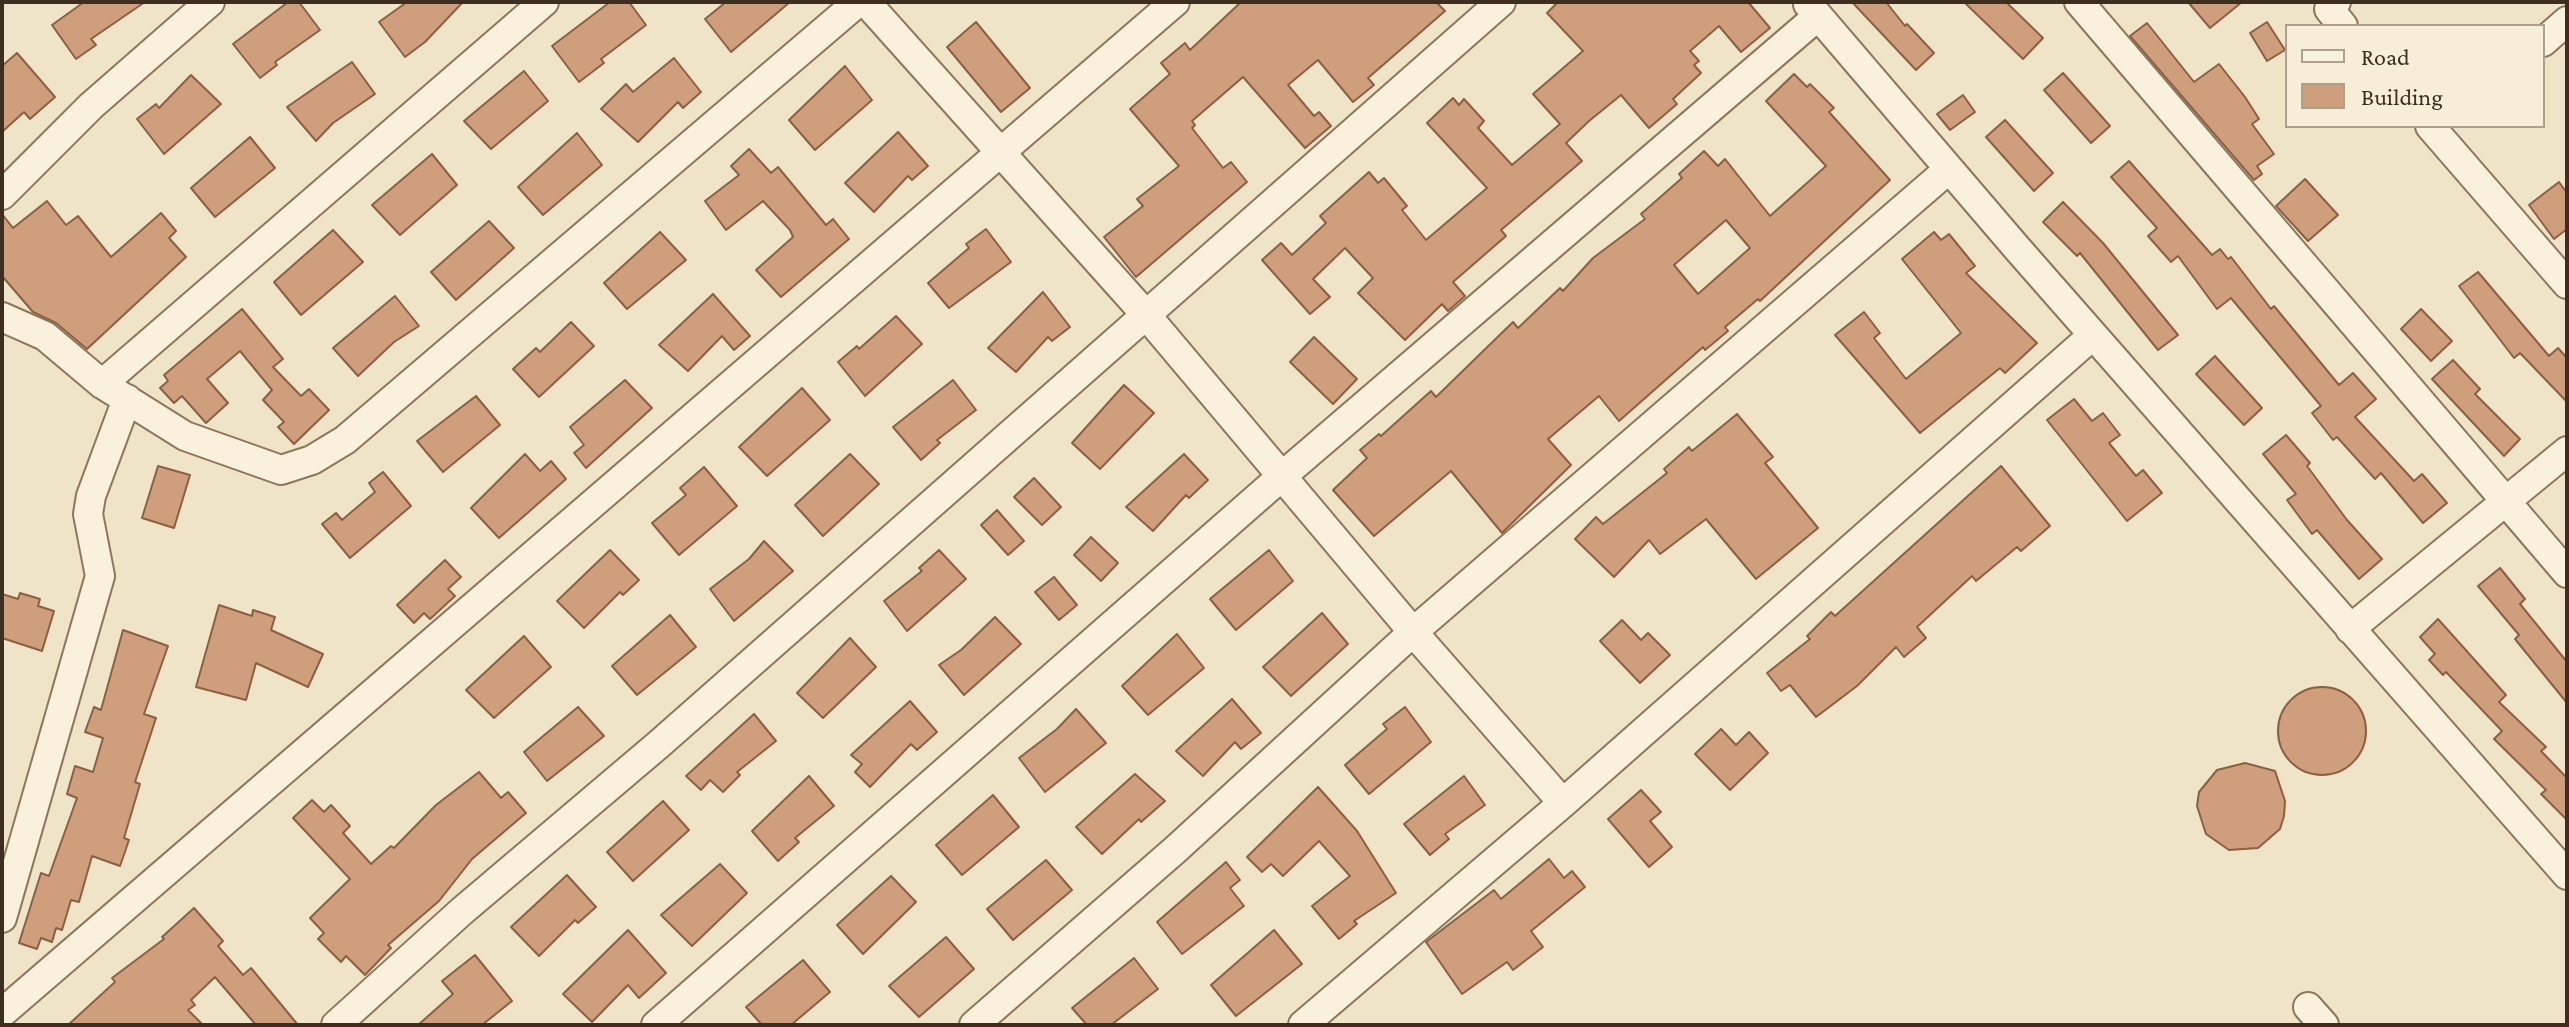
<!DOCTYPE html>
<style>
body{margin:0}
#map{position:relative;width:2569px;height:1027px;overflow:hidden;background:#f0e4c8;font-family:"Crimson Pro",serif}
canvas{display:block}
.frame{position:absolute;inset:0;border:4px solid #3d2e20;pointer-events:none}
.legend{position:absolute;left:2285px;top:24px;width:260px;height:104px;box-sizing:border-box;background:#f7eed8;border:2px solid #ada18e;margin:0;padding:10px 14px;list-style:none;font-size:24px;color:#3d2e20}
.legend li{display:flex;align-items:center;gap:16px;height:40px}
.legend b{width:40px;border:2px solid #ada18e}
</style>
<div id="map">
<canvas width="2569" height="1027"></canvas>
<div class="frame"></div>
<ul class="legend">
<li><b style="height:10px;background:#faf1dc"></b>Road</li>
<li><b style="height:22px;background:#cf9f7d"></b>Building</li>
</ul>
</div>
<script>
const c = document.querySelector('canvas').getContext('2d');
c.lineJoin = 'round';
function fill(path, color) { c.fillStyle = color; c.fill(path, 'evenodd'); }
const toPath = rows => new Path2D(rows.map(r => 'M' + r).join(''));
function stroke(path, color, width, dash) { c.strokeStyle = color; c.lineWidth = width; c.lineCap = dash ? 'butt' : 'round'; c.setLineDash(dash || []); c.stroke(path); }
const building = toPath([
 [84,2,145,2,91,39,96,45,76,59,52,25,84,2],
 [288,2,299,2,320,30,275,62,277,65,260,78,233,44,288,2],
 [407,2,463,2,425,42,405,57,379,22,407,2],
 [610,2,629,2,646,25,601,59,604,63,579,82,552,46,610,2],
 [726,2,790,2,731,52,705,19,726,2],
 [1241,2,1436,2,1445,11,1368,78,1374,85,1353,102,1318,60,1288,85,1314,116,1319,112,1331,126,1305,148,1243,77,1192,121,1195,125,1192,128,1223,168,1231,162,1247,182,1136,277,1104,237,1143,206,1137,199,1179,166,1130,109,1170,74,1161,63,1185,43,1190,50,1241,2],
 [1558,2,1748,2,1770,28,1741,52,1719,26,1690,51,1699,61,1694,65,1701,73,1673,99,1677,104,1649,128,1621,95,1589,121,1566,143,1582,161,1501,230,1506,236,1453,282,1465,296,1448,311,1442,304,1405,340,1358,293,1373,278,1345,248,1313,279,1330,297,1310,314,1262,260,1281,243,1292,255,1326,223,1320,216,1369,172,1378,183,1384,178,1407,206,1402,210,1426,240,1487,188,1427,123,1453,98,1459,105,1464,99,1484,121,1478,128,1512,165,1560,124,1533,94,1583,51,1547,13,1558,2],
 [1852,2,1886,2,1905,26,1907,24,1934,53,1916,70,1852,2],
 [1964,2,2006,2,2043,38,2023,59,1964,2],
 [2188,2,2242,2,2210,28,2188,2],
 [976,22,1030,88,1001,112,947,47,976,22],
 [2267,22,2285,50,2267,61,2250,33,2267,22],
 [2147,23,2194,82,2219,64,2245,97,2259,119,2252,124,2274,154,2257,166,2262,174,2254,180,2130,36,2147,23],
 [17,53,55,97,30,119,24,112,2,132,2,66,17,53],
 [674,58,701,92,683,108,678,102,638,142,601,109,626,84,633,92,674,58],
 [352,62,375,94,333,123,316,141,287,107,352,62],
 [845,66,872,100,815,150,789,120,845,66],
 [524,71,548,101,491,149,464,121,524,71],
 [2063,73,2110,126,2091,143,2044,90,2063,73],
 [1794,74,1807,87,1810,84,1834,108,1829,112,1890,180,1760,301,1758,299,1725,327,1728,331,1705,350,1703,347,1619,421,1599,396,1548,439,1571,465,1502,533,1451,471,1374,536,1333,490,1367,458,1360,450,1379,434,1381,436,1431,391,1436,397,1513,322,1518,328,1560,288,1563,291,1593,258,1645,219,1641,214,1682,178,1679,174,1704,151,1718,166,1725,159,1770,216,1826,166,1766,101,1794,74],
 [1726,220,1750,248,1698,294,1674,265,1726,220],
 [191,75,221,104,164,154,137,119,156,104,159,108,191,75],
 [1963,95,1975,112,1950,130,1937,114,1963,95],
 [2005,120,2053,173,2034,191,1986,137,2005,120],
 [898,132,928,166,912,180,908,176,874,212,845,183,898,132],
 [577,133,602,165,543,215,518,187,577,133],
 [250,137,275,168,215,217,191,188,250,137],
 [749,149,771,173,778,167,826,225,833,219,849,239,781,297,756,270,793,237,790,230,763,201,726,230,705,201,739,175,731,166,749,149],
 [432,154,457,185,400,235,372,205,432,154],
 [2129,161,2212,255,2220,249,2228,259,2231,257,2271,309,2274,306,2339,385,2353,373,2376,399,2355,417,2414,481,2422,474,2447,503,2423,523,2381,473,2375,479,2337,437,2333,440,2312,413,2321,406,2231,298,2217,309,2178,256,2171,262,2148,236,2157,228,2111,177,2129,161],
 [2305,179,2338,215,2308,241,2276,206,2305,179],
 [2559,182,2567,193,2567,229,2554,239,2529,205,2559,182],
 [47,201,66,225,78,216,111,257,161,213,176,231,169,238,186,257,87,349,56,323,33,312,2,276,2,214,13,228,47,201],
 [2063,202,2103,243,2178,335,2158,350,2080,253,2077,256,2043,222,2063,202],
 [489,221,514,248,456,300,431,272,489,221],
 [986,229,1011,262,949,308,928,283,969,248,966,244,986,229],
 [333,230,363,262,301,315,274,282,333,230],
 [660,232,686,260,627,309,604,283,660,232],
 [1934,232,1941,240,1949,234,1975,266,1966,273,2037,343,2005,373,2000,368,1920,433,1835,335,1864,312,1880,333,1874,338,1906,379,1961,333,1902,259,1934,232],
 [2478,272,2549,356,2558,348,2567,358,2567,402,2520,353,2514,358,2459,286,2478,272],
 [1043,292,1070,327,1052,341,1048,337,1016,372,988,348,1043,292],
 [713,294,750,336,734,350,722,336,688,371,659,345,713,294],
 [395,296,419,326,394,342,358,376,333,348,395,296],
 [242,309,283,359,273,367,301,396,309,389,329,410,294,444,278,427,284,422,263,400,272,390,240,351,207,379,228,403,206,423,182,396,174,403,160,388,168,381,164,375,242,309],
 [2421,309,2452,341,2431,361,2401,329,2421,309],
 [896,316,922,344,865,396,838,362,857,346,859,349,896,316],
 [571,322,594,346,539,397,513,369,536,348,540,352,571,322],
 [1314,337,1357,379,1333,404,1290,362,1314,337],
 [2215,356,2262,408,2244,425,2196,374,2215,356],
 [2453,360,2480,389,2475,394,2520,439,2504,456,2432,379,2453,360],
 [625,380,652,408,586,468,574,453,584,445,570,427,625,380],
 [953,380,976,410,937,440,940,443,921,460,893,427,953,380],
 [1124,385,1154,413,1100,469,1072,443,1124,385],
 [802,388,830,420,767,476,739,447,802,388],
 [476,396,500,425,443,472,417,441,476,396],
 [2074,399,2092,421,2103,413,2120,435,2109,443,2136,476,2143,470,2162,493,2127,521,2047,420,2074,399],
 [1737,414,1773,457,1765,463,1818,528,1756,579,1706,519,1660,554,1649,540,1614,577,1575,539,1596,517,1603,524,1667,473,1664,469,1689,447,1692,451,1737,414],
 [2286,435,2310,463,2307,466,2347,520,2382,559,2359,579,2317,530,2312,534,2287,500,2296,494,2263,454,2286,435],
 [525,454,540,471,551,461,566,479,499,538,471,508,525,454],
 [850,454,879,484,823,536,795,505,850,454],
 [1184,454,1208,480,1189,498,1186,495,1153,531,1126,507,1184,454],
 [158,466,190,475,174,528,142,518,158,466],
 [2001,466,2050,526,2021,551,2017,547,1976,581,1972,576,1917,627,1926,638,1904,657,1896,647,1857,686,1816,717,1790,685,1781,691,1767,673,1810,639,1807,636,1831,612,1835,616,2001,466],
 [704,467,737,506,679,555,652,523,686,495,680,488,704,467],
 [383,472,411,506,350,558,322,524,336,513,342,520,375,492,369,483,383,472],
 [1034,478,1061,507,1042,525,1014,497,1034,478],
 [997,510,1024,541,1008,555,981,525,997,510],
 [1091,537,1118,563,1101,581,1074,555,1091,537],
 [764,541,793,571,734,621,710,589,749,559,764,541],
 [610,550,639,580,623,595,620,592,584,628,557,601,610,550],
 [939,550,966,579,907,631,884,601,922,571,919,568,939,550],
 [1269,550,1293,581,1236,630,1210,599,1269,550],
 [445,560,461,577,448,589,455,596,430,619,424,613,414,623,397,605,445,560],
 [2500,568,2525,599,2520,604,2567,662,2567,703,2515,639,2519,635,2478,586,2500,568],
 [1054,577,1077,605,1059,620,1035,592,1054,577],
 [20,593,40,599,38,606,54,611,42,651,2,638,2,594,18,599,20,593],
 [219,605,252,616,253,610,275,617,271,630,323,654,308,687,256,663,246,700,196,687,219,605],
 [1322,613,1348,644,1291,696,1263,667,1322,613],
 [670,615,696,647,637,695,612,666,670,615],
 [995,617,1021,644,964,695,939,665,961,650,995,617],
 [2438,619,2506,695,2499,702,2546,747,2541,751,2567,778,2567,820,2541,794,2546,790,2494,739,2502,731,2446,672,2443,675,2429,660,2435,654,2420,637,2438,619],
 [1622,620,1641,640,1648,633,1670,655,1640,683,1600,641,1622,620],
 [123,630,168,646,144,714,156,718,135,782,140,784,124,838,129,840,120,866,92,856,79,902,71,900,62,930,56,928,52,942,41,938,37,949,19,943,41,873,49,876,77,798,67,794,75,766,93,772,103,738,85,732,94,707,101,710,123,630],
 [1177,634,1204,668,1148,715,1122,686,1177,634],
 [524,636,551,667,494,718,466,690,524,636],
 [850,638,876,667,823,718,797,693,850,638],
 '2278 731a44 44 0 1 1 88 0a44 44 0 1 1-88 0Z',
 [1232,699,1261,733,1241,749,1235,742,1203,776,1176,751,1232,699],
 [910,701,937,732,917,750,911,744,870,787,855,772,862,764,851,755,910,701],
 [578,707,604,736,547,781,524,752,578,707],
 [1405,707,1431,742,1369,794,1345,765,1387,729,1383,724,1405,707],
 [1076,709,1106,743,1045,792,1019,758,1057,729,1076,709],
 [754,714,776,741,737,772,740,775,723,792,710,780,701,790,686,776,754,714],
 [1721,729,1736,745,1749,732,1768,753,1730,790,1695,754,1721,729],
 [2245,763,2275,771,2285,801,2284,816,2280,829,2258,848,2229,850,2206,834,2197,806,2199,792,2217,770,2245,763],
 [479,772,501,798,508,792,526,813,472,859,439,901,388,945,391,948,365,975,346,956,341,962,318,939,324,933,310,918,350,879,293,818,312,800,324,812,331,805,350,826,343,833,371,864,391,846,394,848,436,805,479,772],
 [1135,774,1165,801,1141,822,1139,819,1102,854,1076,827,1135,774],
 [809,776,834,806,795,838,799,842,778,861,752,831,809,776],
 [1464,776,1485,805,1445,834,1449,839,1430,855,1404,824,1464,776],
 [1318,787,1357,831,1396,893,1354,921,1357,924,1339,939,1312,906,1350,876,1319,841,1283,876,1271,864,1262,872,1247,857,1318,787],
 [1641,790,1661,812,1650,821,1672,847,1649,867,1608,819,1641,790],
 [993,795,1019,827,962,875,936,845,993,795],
 [663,801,689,830,633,881,607,852,663,801],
 [1549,859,1564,878,1572,871,1585,887,1531,931,1543,947,1513,970,1507,962,1462,994,1426,942,1494,890,1501,899,1549,859],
 [1046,860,1072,890,1013,940,987,909,1046,860],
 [1226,862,1240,880,1230,888,1244,906,1182,954,1157,922,1226,862],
 [720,864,747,893,692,946,661,915,720,864],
 [567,875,596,907,578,923,575,920,539,956,511,927,567,875],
 [891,876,916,902,863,954,837,925,891,876],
 [194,908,223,941,218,946,243,975,251,968,298,1025,256,1025,215,977,191,1000,195,1005,188,1010,203,1025,68,1025,115,982,112,978,164,939,162,937,194,908],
 [628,930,666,973,639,998,628,985,592,1022,563,994,628,930],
 [1274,930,1302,964,1236,1016,1211,985,1274,930],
 [946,937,974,969,919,1017,889,986,946,937],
 [475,955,512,1001,482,1025,418,1025,453,994,442,981,475,955],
 [1134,958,1158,989,1111,1025,1087,1025,1072,1008,1134,958],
 [803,960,830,992,791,1025,762,1025,746,1007,803,960]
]);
const street = toPath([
 [866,2,1147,316,1413,632,1563,803],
 [2079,2,2567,573],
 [2336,2,2329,9,2343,26],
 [1808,4,2016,247,2567,875],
 [2543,42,2567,21],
 [2430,126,2567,284],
 [2,195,91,106,210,2],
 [2,317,45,336,102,384,185,436,281,470,312,460,345,440,858,2],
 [102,384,544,2],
 [2350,629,2567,451],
 [2,918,100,576,88,514,91,496,127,399],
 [2308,1007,2324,1025],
 [2,1013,1175,2],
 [336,1025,462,911,658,745,1501,2],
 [656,1025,1281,477,1818,16],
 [974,1025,1175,850,1413,632,1949,169],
 [1303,1025,1563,803,2093,335]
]);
fill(building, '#cf9f7d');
stroke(building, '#8d5f41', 2);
stroke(street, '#8d765c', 32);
stroke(street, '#faf1dc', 28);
</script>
